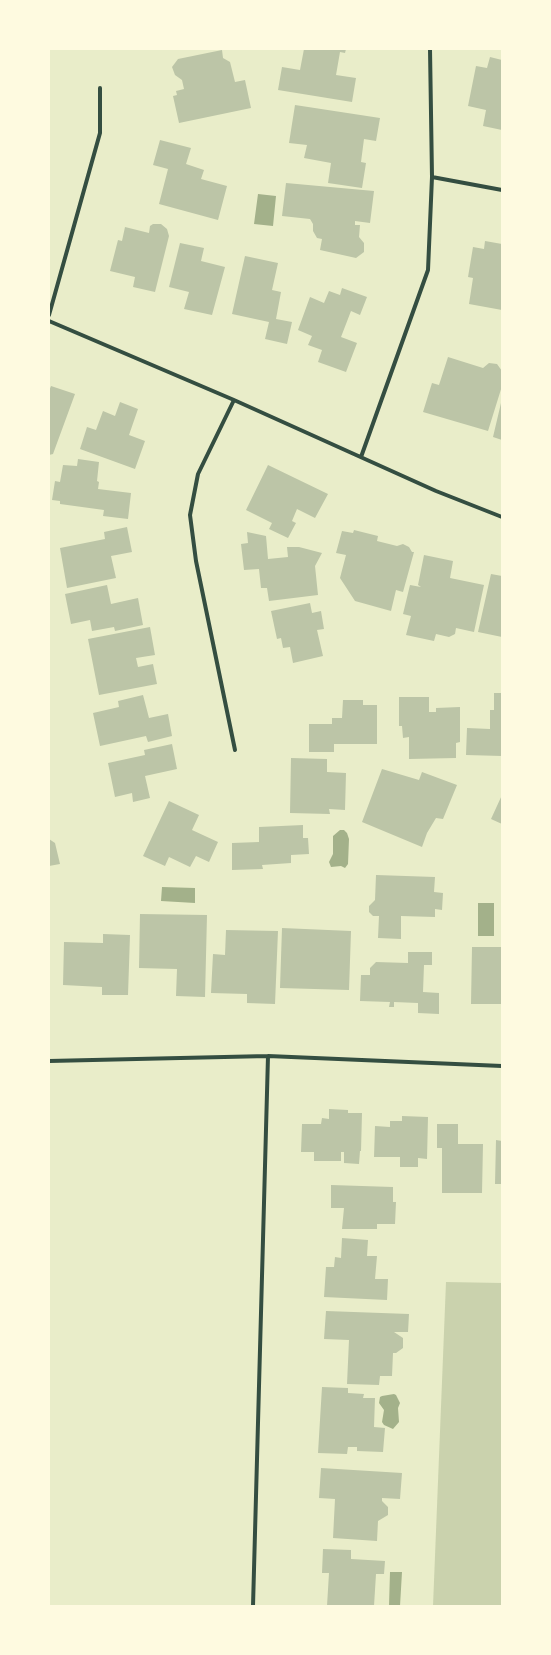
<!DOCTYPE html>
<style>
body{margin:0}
#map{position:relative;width:551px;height:1655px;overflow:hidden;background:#e9edc9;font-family:"Sofia Sans Condensed",sans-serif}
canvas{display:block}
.frame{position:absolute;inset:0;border:50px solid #fefae0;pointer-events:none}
</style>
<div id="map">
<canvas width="551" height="1655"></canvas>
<div class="frame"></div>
</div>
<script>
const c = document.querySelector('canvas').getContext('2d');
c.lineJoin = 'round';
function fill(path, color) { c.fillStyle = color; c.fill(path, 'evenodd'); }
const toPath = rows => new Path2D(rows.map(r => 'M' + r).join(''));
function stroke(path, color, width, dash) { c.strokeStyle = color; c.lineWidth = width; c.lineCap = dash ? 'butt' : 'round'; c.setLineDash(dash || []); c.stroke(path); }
const green = toPath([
 [446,1282,502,1283,502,1606,433,1606]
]);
const water = toPath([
 [258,194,276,196,273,226,254,224],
 [340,830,344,830,347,833,349,839,348,864,345,868,341,866,331,867,329,862,333,854,333,836],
 [162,887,195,888,195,903,161,901],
 [478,903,494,903,494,936,478,936],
 [394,1394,396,1395,400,1403,398,1408,399,1422,393,1429,384,1425,382,1422,384,1410,379,1403,380,1397,382,1396],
 [390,1572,402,1572,400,1606,389,1606]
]);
const building = toPath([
 [304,49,346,49,345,53,340,52,336,75,356,78,352,102,278,90,282,67,300,70],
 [222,50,223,58,230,62,235,82,245,80,251,108,179,123,173,96,177,95,176,91,184,89,182,80,175,75,172,67,178,59],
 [490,57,502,60,502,130,483,126,486,110,468,106,476,66,487,68],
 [295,105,380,118,376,141,364,139,361,162,366,163,362,188,328,183,331,163,304,158,307,145,289,143],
 [160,140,191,148,186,164,204,170,201,179,227,186,218,220,159,204,168,169,153,165],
 [286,183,374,191,370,223,355,221,355,225,360,225,359,237,364,243,364,252,356,258,320,250,322,239,317,238,313,231,313,224,310,219,282,216],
 [153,224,161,224,167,229,169,236,155,292,133,287,135,277,110,271,118,240,122,241,125,227,149,233,150,226],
 [485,241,502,244,502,310,469,304,473,278,468,277,473,247,484,249],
 [180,243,204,248,201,261,225,267,212,315,184,309,189,292,169,287],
 [245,256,278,263,272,290,281,292,276,319,292,322,287,344,265,339,269,322,232,314],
 [342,288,367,297,360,315,351,311,341,337,357,343,346,372,318,362,322,350,308,345,312,336,298,330,310,297,324,303,329,291,340,295],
 [448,357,483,368,489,363,497,364,502,371,502,386,488,431,423,412,432,383,439,385],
 [51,386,75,394,53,454,49,455,49,391],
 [120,402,138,409,129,435,145,441,135,469,80,449,87,427,96,430,103,411,115,416],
 [501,403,502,403,502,440,493,437],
 [78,459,99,462,97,481,99,482,98,489,131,493,128,519,103,516,104,510,60,504,60,501,52,500,55,481,60,482,63,465,77,466],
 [268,465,328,494,315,518,297,509,292,521,296,523,288,538,269,529,272,523,246,510],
 [127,527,132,552,111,556,116,578,67,588,60,548,105,539,104,532],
 [354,530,378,536,377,541,397,546,403,544,409,547,412,552,414,552,403,592,396,590,391,611,355,601,340,578,346,555,336,553,342,531,353,533],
 [247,532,266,536,268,559,288,557,287,547,299,547,322,553,315,566,318,595,269,601,267,588,261,588,259,569,244,570,241,544,248,543],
 [424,555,453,561,450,578,484,585,474,632,456,628,455,634,449,637,436,634,434,641,406,635,411,616,403,614,410,585,421,587,418,585],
 [491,574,502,576,502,637,478,632],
 [107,585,111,604,138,598,143,625,115,631,114,627,92,631,90,620,71,624,65,594],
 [310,603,312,613,321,611,324,629,317,630,323,656,293,663,290,647,283,648,281,638,277,639,271,611],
 [150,627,155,655,136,658,138,667,153,664,157,684,99,695,88,639],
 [494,693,502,693,502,756,466,755,467,728,490,729,490,710,494,710],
 [143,695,149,718,168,714,172,736,148,742,146,736,100,746,93,713,119,707,118,701],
 [399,697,429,697,429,712,436,712,436,708,460,707,460,742,456,743,456,758,409,759,409,737,403,738,402,726,399,726],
 [343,700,363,700,363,705,377,705,377,744,334,744,334,752,309,752,309,724,332,724,332,718,342,718],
 [172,744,177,769,145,776,150,798,133,802,132,793,115,797,108,763,145,755,144,750],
 [291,758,327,759,327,772,346,773,345,810,329,809,330,814,290,813],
 [382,769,419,780,422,772,457,785,443,819,436,818,427,833,422,847,362,822],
 [502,795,502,824,491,819],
 [169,801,199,815,192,830,218,842,209,862,196,856,190,867,169,857,165,866,143,856],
 [303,825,303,838,308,838,309,854,291,855,291,863,262,865,263,869,232,870,232,843,259,842,259,827],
 [49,839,55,843,60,864,49,866],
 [376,875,435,877,434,892,443,893,442,910,435,909,435,917,401,916,401,939,378,938,379,916,373,916,369,912,369,906,375,900],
 [140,914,207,915,205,997,176,996,177,969,139,968],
 [282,928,351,931,349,990,280,988],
 [226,930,278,931,275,1004,247,1003,247,994,211,993,213,954,225,955],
 [103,934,130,935,128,995,102,995,102,987,63,985,64,942,103,943],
 [472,947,502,947,502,1004,471,1004],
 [408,952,432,952,432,965,424,965,423,992,439,993,439,1014,418,1013,418,1003,394,1002,394,1007,389,1007,390,1002,360,1001,361,975,370,975,370,968,376,962,408,963],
 [329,1109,348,1110,348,1113,362,1113,361,1151,360,1151,359,1164,344,1163,344,1152,341,1152,341,1161,314,1161,314,1152,301,1152,302,1124,321,1124,322,1118,329,1119],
 [402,1116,428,1117,427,1159,418,1158,418,1167,400,1167,400,1157,374,1157,375,1126,390,1127,390,1121,402,1121],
 [437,1124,458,1124,458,1144,483,1144,482,1193,442,1193,442,1148,437,1148],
 [496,1140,502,1141,502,1184,495,1184],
 [331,1185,393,1187,393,1202,396,1202,395,1224,377,1224,377,1229,342,1229,344,1208,331,1208],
 [342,1238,368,1240,367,1256,377,1256,375,1279,388,1279,387,1300,324,1297,326,1267,334,1267,335,1257,341,1258],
 [326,1311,409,1314,408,1332,394,1332,403,1338,403,1348,396,1353,393,1353,392,1376,380,1376,379,1385,347,1384,349,1340,324,1339],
 [322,1387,348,1388,348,1393,364,1394,363,1398,375,1398,374,1427,385,1428,383,1452,357,1451,357,1447,348,1447,347,1454,318,1453],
 [321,1468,402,1473,400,1499,382,1498,382,1501,388,1507,388,1515,378,1521,377,1541,333,1538,335,1499,319,1498],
 [323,1549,351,1550,351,1559,385,1561,384,1574,376,1574,374,1606,327,1606,329,1573,322,1573]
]);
const minor = toPath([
 [432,177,502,190],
 [49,315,100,133,100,88],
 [49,321,234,400,436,491,502,517],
 [234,400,198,474,190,515,196,561,235,750],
 [361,457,428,270,432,177,430,49],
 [49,1061,268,1056,502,1066],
 [253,1606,268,1056]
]);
fill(green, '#cad2ad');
fill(water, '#a3b18a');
fill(building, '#bcc5a7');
stroke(minor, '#344e41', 4);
</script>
